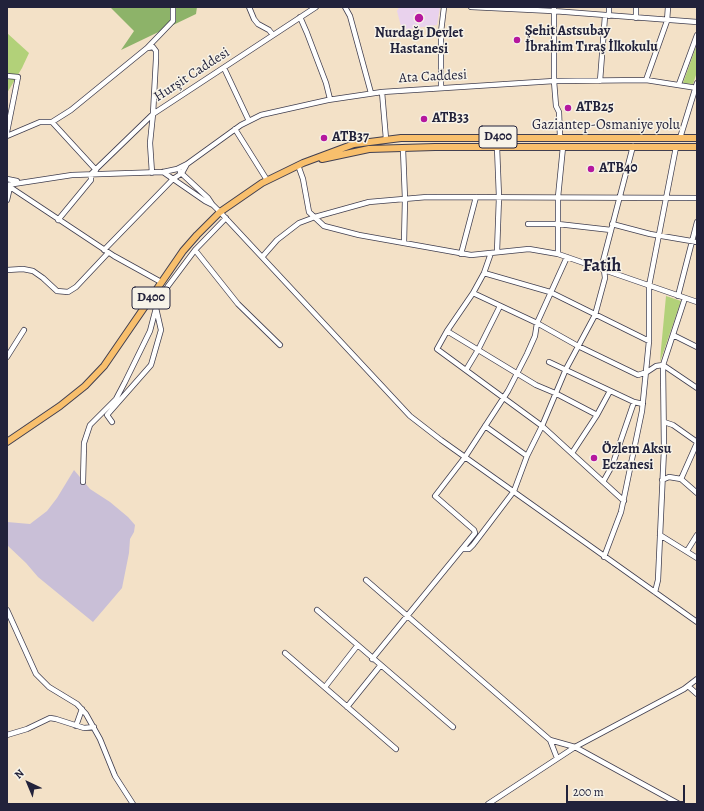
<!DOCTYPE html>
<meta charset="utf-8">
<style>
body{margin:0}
#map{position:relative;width:704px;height:811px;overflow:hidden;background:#f3e1c7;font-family:Alegreya,serif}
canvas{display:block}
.frame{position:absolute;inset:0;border:8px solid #22223b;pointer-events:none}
.north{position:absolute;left:8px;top:763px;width:40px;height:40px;-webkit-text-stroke:3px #f7f3e8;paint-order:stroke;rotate:316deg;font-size:11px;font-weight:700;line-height:16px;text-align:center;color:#22223b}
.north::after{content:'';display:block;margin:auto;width:14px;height:18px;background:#22223b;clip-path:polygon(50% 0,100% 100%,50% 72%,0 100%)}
.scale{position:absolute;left:566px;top:785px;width:119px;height:18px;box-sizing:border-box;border:2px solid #22223b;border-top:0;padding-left:5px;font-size:12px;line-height:14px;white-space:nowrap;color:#22223b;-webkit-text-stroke:3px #f7f3e8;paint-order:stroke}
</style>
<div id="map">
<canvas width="704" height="811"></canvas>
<div class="frame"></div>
<div class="north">N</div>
<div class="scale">200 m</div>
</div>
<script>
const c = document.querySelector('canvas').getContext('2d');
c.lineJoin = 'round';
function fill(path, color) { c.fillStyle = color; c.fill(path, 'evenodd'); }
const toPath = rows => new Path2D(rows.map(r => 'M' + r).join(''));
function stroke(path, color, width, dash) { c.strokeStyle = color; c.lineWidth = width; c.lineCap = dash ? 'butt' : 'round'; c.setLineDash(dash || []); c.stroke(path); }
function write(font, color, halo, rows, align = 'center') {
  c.font = font + ' Alegreya,serif'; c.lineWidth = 3; c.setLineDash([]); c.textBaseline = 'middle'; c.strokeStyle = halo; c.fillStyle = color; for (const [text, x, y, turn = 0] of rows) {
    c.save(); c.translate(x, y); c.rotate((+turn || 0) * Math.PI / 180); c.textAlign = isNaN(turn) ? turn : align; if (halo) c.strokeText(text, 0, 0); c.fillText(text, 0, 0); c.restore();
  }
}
const built = toPath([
 [399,7,440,7,437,25,402,30,397,11]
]);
const industrial = toPath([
 [74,470,90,489,110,502,128,517,135,525,134,532,130,539,129,553,122,588,93,622,38,577,26,563,7,545,7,522,30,524,47,511,57,498]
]);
const green = toPath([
 [7,33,29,53,22,68,7,93],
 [697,44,697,72,693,84,683,83],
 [666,296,681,301,660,362,661,349]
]);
const forest = toPath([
 [110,7,197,7,196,14,121,50,134,31]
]);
const minor = toPath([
 [249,7,254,19,258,24,269,30,273,35],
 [345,7,350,16,371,93],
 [471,7,553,11,697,22],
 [554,7,554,81,556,106,559,112,560,137],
 [609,16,609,7],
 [300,17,307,33,326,83,330,99],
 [636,18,636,7],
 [147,48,173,21,173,7],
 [224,68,249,121],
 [7,76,18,77,7,132],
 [646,80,667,21,668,7],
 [600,81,605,16],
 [679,84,697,35],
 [441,88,441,32,444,7],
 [382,92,386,139],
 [52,122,96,170],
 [235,129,267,180],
 [7,136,40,122,52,122,71,110,147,48,153,47,156,51,156,59,153,114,150,143,152,173],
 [680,138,697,83],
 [497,147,499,197,497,252],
 [403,149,405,199,404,243],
 [298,165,303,179,309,212,324,226,359,235,471,255,529,249,558,254,697,302],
 [163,172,205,201,213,205,220,212,410,416,441,440,697,622],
 [180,172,208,198,212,204],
 [7,179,17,181],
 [7,185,72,175,163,172,177,169,187,164,241,125,261,115,328,100,382,92,554,81,646,80,697,88],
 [7,185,114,256,161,282],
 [7,200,10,187],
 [58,220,91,180,91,174,153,114,316,7],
 [528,224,558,224,611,230],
 [612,224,650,234,697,242],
 [104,250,173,179,182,173,187,164],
 [195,250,226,218],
 [461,254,476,197],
 [558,254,558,197,563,147],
 [263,256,277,240,299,223,315,217,369,202,427,197,697,198],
 [7,270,23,269,33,271,43,278,57,291,68,292,76,287,108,253],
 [484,273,550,292,649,341],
 [473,293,484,273,491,253],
 [678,296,697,222],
 [447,331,536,385,555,393,597,415,572,453],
 [673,335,697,347],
 [7,357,24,330],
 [549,362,634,402,643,404],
 [466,370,478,350,500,306],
 [597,415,610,391],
 [112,422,107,415,151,365,161,330,156,308],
 [664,422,673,425,697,442],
 [485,426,527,456],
 [681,479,697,443],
 [662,480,669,477,681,479,697,493],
 [83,482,84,443,90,425,116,399,125,382,150,331,156,308,168,286,195,250,238,304,280,345],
 [603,482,612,466,634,402],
 [624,501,542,426,437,349,447,331,473,293,537,323,578,346,638,375,647,372,656,366,663,365,697,388],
 [660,535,697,558],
 [463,549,469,549,473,545,514,491,527,456,542,426,566,369,595,315,605,278,604,270,602,265,633,146],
 [687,551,697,535],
 [604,557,621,512,642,411,649,341,649,286,676,147],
 [366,580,550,740,575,747,679,804],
 [655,592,658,580,664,449,663,365,685,298],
 [7,610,36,674,49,687,77,704,86,714,100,739,115,776,133,804],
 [317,610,453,727],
 [285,653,396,749],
 [372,659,475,533,474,530,435,496,465,457,508,391,527,354,535,336,537,323,567,257],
 [688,686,697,694],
 [325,687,357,646],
 [347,707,380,666],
 [76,726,82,709],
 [7,735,27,729,50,718,56,719,84,728,94,727],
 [550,740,557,758],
 [488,804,575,747,684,689,697,679]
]);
const highway = toPath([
 [322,159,369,149,435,147,697,147],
 [7,442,60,406,85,386,104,366,183,251,197,235,220,212,262,183,303,163,354,144,401,138,697,138]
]);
const markers = [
 [419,18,5,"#b5179e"],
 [517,40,4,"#b5179e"],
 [568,108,4,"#b5179e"],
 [424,119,4,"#b5179e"],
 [324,138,4,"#b5179e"],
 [591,169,4,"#b5179e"],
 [594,458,4,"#b5179e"]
];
const shields = [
 [498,137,38],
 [151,298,38]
];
const shieldNames = [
 ["D400",498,137],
 ["D400",151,298]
];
const poiNames = [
 ["Şehit Astsubay",525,32],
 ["İbrahim Tıraş İlkokulu",525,48],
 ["Nurdağı Devlet",419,34,"center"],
 ["Hastanesi",419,50,"center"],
 ["ATB25",576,108],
 ["ATB33",432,119],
 ["ATB37",332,138],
 ["ATB40",599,169],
 ["Özlem Aksu",602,450],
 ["Eczanesi",602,466]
];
const streetNames = [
 ["Hurşit Caddesi",192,75,-33],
 ["Ata Caddesi",433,77,-3],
 ["Gaziantep-Osmaniye yolu",606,126]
];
const districtNames = [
 ["Fatih",602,267]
];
fill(built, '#e9d2ed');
fill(industrial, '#c9bfd7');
fill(green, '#b2d179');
fill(forest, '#8db369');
stroke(minor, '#413f50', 6);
stroke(highway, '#413f50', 8);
stroke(minor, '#fff', 4.5);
stroke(highway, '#f8bf6c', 6);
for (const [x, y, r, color] of markers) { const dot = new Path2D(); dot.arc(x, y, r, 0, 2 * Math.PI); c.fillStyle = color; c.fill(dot); stroke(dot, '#f7f3e8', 1.5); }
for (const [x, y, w] of shields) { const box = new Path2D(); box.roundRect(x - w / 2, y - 11, w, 22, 3); c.fillStyle = '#f7f3e8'; c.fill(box); stroke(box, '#22223b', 1); }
write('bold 13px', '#22223b', null, shieldNames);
write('bold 14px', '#22223b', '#f7f3e8', poiNames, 'left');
write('14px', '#22223b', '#f7f3e8', streetNames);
write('bold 18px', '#22223b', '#f7f3e8', districtNames);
</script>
